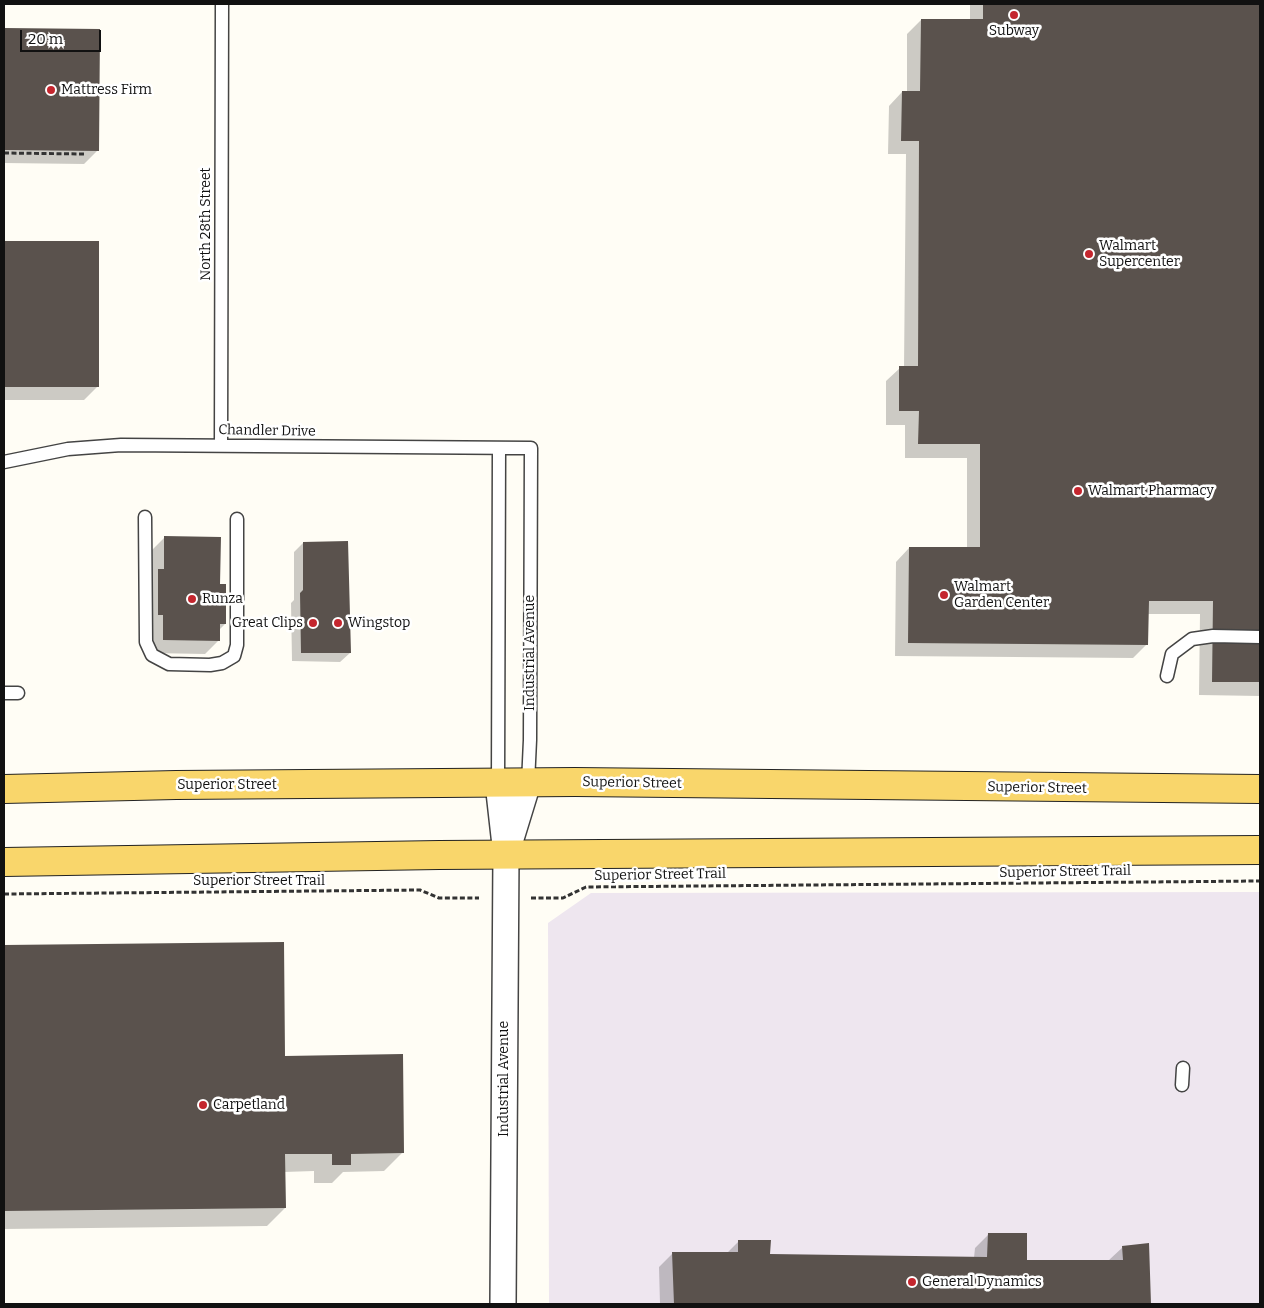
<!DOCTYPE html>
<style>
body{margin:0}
#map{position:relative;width:1264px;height:1308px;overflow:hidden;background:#fffdf5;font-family:Bitter,serif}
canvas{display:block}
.frame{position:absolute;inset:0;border:5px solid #111;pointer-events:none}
.scale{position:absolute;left:20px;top:30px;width:81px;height:22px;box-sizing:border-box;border:2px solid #111;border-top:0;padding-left:6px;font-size:15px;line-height:18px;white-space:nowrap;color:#111;-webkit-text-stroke:4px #fff;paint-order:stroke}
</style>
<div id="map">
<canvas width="1264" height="1308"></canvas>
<div class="frame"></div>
<div class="scale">20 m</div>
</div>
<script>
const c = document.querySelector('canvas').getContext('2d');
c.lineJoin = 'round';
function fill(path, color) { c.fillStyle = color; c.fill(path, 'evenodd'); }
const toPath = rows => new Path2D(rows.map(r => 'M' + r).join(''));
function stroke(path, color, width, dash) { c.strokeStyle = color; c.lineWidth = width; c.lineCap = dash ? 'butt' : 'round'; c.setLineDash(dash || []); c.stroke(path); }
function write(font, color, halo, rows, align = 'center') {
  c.font = font + ' Bitter,serif'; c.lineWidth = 5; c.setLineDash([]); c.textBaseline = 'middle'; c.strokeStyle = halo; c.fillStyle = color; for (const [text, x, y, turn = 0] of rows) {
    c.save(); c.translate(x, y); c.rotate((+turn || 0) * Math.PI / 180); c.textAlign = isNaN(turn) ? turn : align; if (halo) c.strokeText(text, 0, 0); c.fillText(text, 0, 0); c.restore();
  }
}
const industrial = toPath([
 [1260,892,1260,1304,549,1304,548,923,591,893]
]);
const shadow = toPath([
 [970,4,1260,4,1260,696,1199,695,1200,614,1147,614,1147,644,1133,658,895,656,896,562,909,548,967,548,967,458,905,458,905,425,886,425,886,381,900,368,904,368,906,154,888,154,889,106,902,92,907,92,907,34,921,20,970,20],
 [4,29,98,30,97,151,84,164,4,163],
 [98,242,98,386,84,400,4,400,4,243],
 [165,537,219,585,225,624,219,630,219,640,205,654,150,653,151,551],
 [303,543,350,653,340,662,292,661,291,603,294,600,294,552],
 [282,944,283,1057,402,1153,384,1171,343,1172,332,1183,314,1183,314,1171,284,1172,285,1208,267,1226,4,1229,4,947],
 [988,1235,1026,1261,1109,1260,1123,1247,1150,1303,660,1304,659,1267,672,1254,726,1254,739,1241,769,1255,974,1258,975,1248]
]);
const building = toPath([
 [983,4,1260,4,1260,682,1212,682,1213,601,1149,601,1148,645,908,643,909,547,980,547,980,444,918,444,919,411,899,411,899,366,918,366,919,141,901,141,902,91,920,91,921,19,983,19],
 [4,28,100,29,99,151,4,150],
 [4,241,99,241,99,387,4,387],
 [164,536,221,537,220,584,226,584,226,624,220,624,220,641,163,640,163,615,158,615,158,569,164,569],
 [348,541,351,653,301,653,300,593,303,590,303,542],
 [284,942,285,1056,403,1054,404,1153,351,1154,351,1165,332,1165,332,1154,285,1154,286,1208,4,1211,4,945],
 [988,1233,1027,1233,1027,1260,1123,1260,1122,1246,1149,1243,1151,1304,674,1304,672,1252,738,1252,738,1240,771,1240,770,1254,987,1257]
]);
const path = toPath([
 [4,153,84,154],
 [4,894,420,890,439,898,479,898],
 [531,898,563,898,586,887,1260,881]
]);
const lane = toPath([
 [221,445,222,4],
 [4,462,68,449,121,445,531,448,530,740,528,783],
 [145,517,146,642,152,655,169,664,210,665,222,663,234,656,237,645,237,519],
 [1167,676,1172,654,1192,639,1213,636,1260,637],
 [4,693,18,693],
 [498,783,499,448],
 [1182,1085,1183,1068]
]);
const street = toPath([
 [498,783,506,854,503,1304],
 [509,845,528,783]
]);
const primary = toPath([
 [4,789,176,785,575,782,1260,789],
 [4,862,439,855,1260,850]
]);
const markers = [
 [1014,15,5,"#c4262e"],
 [51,90,5,"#c4262e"],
 [1089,254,5,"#c4262e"],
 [1078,491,5,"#c4262e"],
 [944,595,5,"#c4262e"],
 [192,599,5,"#c4262e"],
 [313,623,5,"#c4262e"],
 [338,623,5,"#c4262e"],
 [203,1105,5,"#c4262e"],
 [912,1282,5,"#c4262e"]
];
const poiNames = [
 ["Subway",1014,31,"center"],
 ["Mattress Firm",61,90],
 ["Walmart",1099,246],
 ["Supercenter",1099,262],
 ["Walmart Pharmacy",1088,491],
 ["Walmart",954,587],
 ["Garden Center",954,603],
 ["Runza",202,599],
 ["Great Clips",303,623,"right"],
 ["Wingstop",348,623],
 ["Carpetland",213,1105],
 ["General Dynamics",922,1282]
];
const streetNames = [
 ["North 28th Street",206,224,-90],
 ["Chandler Drive",267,431,1],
 ["Industrial Avenue",530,653,-90],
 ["Superior Street",632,783,1],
 ["Superior Street",227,785],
 ["Superior Street",1037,788,1],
 ["Superior Street Trail",1065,872,-1],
 ["Superior Street Trail",660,875,-1],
 ["Superior Street Trail",259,881],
 ["Industrial Avenue",504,1079,-90]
];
fill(industrial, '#eee6ef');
fill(shadow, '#0003');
fill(building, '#5a524d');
stroke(lane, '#444', 15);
stroke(street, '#444', 28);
stroke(primary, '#222', 30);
stroke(path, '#333', 3, [5, 2.5]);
stroke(lane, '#fff', 12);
stroke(street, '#fff', 25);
stroke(primary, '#f9d66b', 28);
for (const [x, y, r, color] of markers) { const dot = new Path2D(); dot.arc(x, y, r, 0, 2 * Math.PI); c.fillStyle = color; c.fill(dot); stroke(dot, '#fff', 2); }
write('14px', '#111', '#fff', poiNames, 'left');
write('14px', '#111', '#fff', streetNames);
</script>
